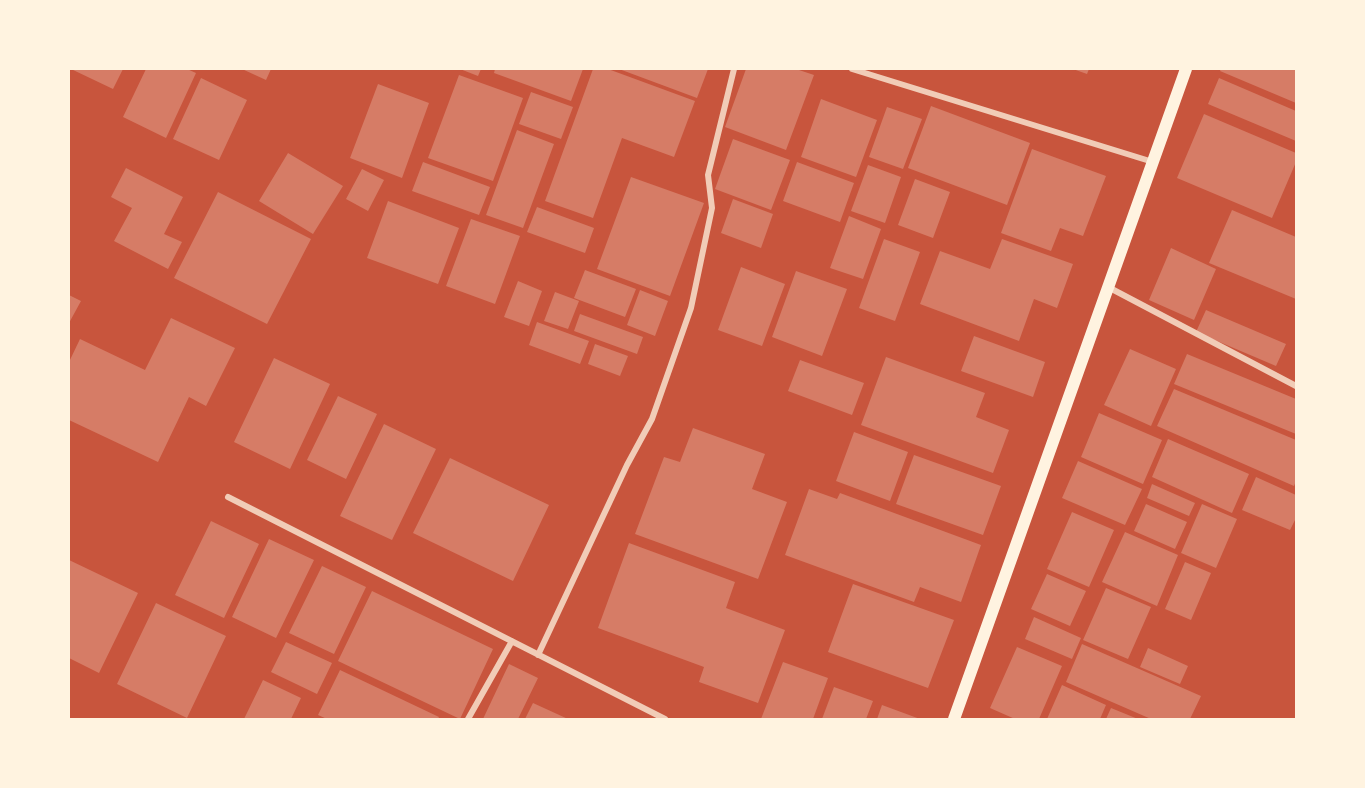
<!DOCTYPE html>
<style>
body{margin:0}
#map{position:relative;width:1365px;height:788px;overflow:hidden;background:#c8553d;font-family:"DM Sans",sans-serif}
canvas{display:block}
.frame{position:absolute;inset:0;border:70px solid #fff3e0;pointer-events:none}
</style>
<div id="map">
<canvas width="1365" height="788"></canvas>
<div class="frame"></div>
</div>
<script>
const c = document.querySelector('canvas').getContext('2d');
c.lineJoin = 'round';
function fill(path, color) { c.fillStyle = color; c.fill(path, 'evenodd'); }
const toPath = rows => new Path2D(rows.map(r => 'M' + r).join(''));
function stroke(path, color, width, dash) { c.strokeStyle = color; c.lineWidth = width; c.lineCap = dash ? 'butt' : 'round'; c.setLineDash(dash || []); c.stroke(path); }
const building = toPath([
 [71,69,123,69,113,89],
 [146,69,187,69,196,73,166,138,123,117],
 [242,69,271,69,266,80],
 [460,69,481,69,478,76],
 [495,69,583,69,571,101,494,73],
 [593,69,608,69,695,101,674,157,622,138,593,218,545,201],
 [619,69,708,69,697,98],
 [746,69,796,69,814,75,786,150,725,127],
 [1073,69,1089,69,1087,74],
 [1221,69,1296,69,1296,103,1220,71],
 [459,75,523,98,493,181,428,158],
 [201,78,247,100,219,160,173,139],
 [1219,78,1296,111,1296,141,1208,104],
 [378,84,429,103,402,178,350,158],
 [531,92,573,107,561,139,519,124],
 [821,99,877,120,856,177,801,157],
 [931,106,1030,143,1007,205,908,168],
 [887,107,922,119,903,169,869,157],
 [1204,114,1296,153,1296,162,1272,218,1177,178],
 [517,130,554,144,523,228,486,215],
 [733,139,790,160,771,210,715,189],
 [1032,149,1106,176,1083,236,1060,228,1051,251,1001,233],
 [288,153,343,186,313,234,259,201],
 [423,162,490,187,479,215,412,191],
 [797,162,854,183,840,222,783,201],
 [868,165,901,177,885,223,851,211],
 [126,168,183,197,164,234,182,242,168,269,114,241,132,208,111,197],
 [362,169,384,180,368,211,346,199],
 [631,177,704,203,670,296,597,269],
 [915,179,950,192,933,238,898,225],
 [218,192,311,239,267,324,174,278],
 [733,199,773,214,761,248,721,233],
 [388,201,459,228,438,284,367,258],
 [537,207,594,228,585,253,527,232],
 [1232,210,1296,237,1296,299,1209,263],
 [849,216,881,229,863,279,830,268],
 [471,219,520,236,495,304,446,286],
 [884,239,920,252,895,321,859,308],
 [1002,239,1073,264,1057,308,1034,299,1019,341,920,304,940,251,990,269],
 [1171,248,1216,269,1194,320,1149,300],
 [741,267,785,284,762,346,718,330],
 [585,270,636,289,625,317,574,298],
 [796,271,847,289,822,356,772,337],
 [518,281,542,291,529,326,504,317],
 [640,290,668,301,655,336,627,325],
 [555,292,579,301,568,329,544,321],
 [69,295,81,301,69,323],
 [1206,310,1286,344,1276,366,1196,332],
 [580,314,643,337,637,354,574,331],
 [171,318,235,348,206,406,189,397,158,462,69,420,69,362,80,339,145,370],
 [537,322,589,341,580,364,529,345],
 [974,336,1045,362,1033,397,961,371],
 [595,344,628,356,620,376,588,364],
 [1130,349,1176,369,1151,426,1104,405],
 [1187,354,1296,399,1296,434,1174,384],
 [886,357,985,393,976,417,1009,430,993,473,861,425],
 [274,358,330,384,290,469,234,442],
 [800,360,864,383,852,415,788,391],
 [1174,389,1296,440,1296,481,1294,486,1157,426],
 [338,396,377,414,346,479,307,460],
 [1099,413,1162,440,1143,484,1081,457],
 [384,424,436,449,392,540,340,516],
 [693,428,765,454,752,489,787,502,758,579,635,534,664,457,680,462],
 [854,432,908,452,890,501,836,481],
 [1168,439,1249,474,1232,513,1152,477],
 [914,455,1001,486,983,535,896,504],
 [450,458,549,505,513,581,413,533],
 [1078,461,1142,489,1125,525,1062,498],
 [1256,477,1296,495,1296,518,1290,530,1242,510],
 [1152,484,1195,503,1189,516,1147,498],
 [809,489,837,499,840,493,981,545,961,602,920,587,914,602,785,555],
 [1146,504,1187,522,1175,549,1134,531],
 [1202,504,1237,519,1216,568,1181,553],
 [1072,512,1114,530,1089,587,1047,569],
 [211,521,259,544,224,618,175,595],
 [1125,532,1178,555,1157,606,1102,582],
 [269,539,314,560,276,638,232,617],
 [629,543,735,582,726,608,785,630,758,703,699,682,704,667,598,628],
 [69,560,138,593,99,673,69,658],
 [1185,562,1211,573,1191,620,1165,609],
 [322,566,366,587,334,654,289,633],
 [1047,574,1086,591,1070,626,1031,609],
 [853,584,954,620,928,688,828,652],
 [1106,588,1151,607,1128,659,1083,640],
 [372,591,493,649,460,719,338,661],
 [156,603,226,636,187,718,117,684],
 [1034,617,1081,638,1072,659,1025,639],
 [286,642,332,663,317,694,271,672],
 [1082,644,1201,696,1190,719,1151,719,1066,682],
 [1017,647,1062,666,1039,719,1015,719,990,708],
 [1148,648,1188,666,1180,684,1140,667],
 [783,662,828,678,813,719,761,719],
 [509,664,538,678,518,719,483,719],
 [340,670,439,717,438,719,327,719,318,715],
 [263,680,301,698,291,719,244,719],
 [1062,685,1106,705,1100,719,1047,719],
 [834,687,873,701,866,719,822,719],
 [533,703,568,719,525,719],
 [882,705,920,719,877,719],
 [1111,708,1138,719,1106,719]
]);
const minor = toPath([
 [852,69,1153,162],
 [1108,287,1296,386],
 [228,497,665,719],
 [538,655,627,465,652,419,691,308,712,208,708,175,734,69],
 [468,719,512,641]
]);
const secondary = toPath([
 [954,719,1186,69]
]);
fill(building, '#d67c66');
stroke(minor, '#f1ccb7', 6);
stroke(secondary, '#fff3e0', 12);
</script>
